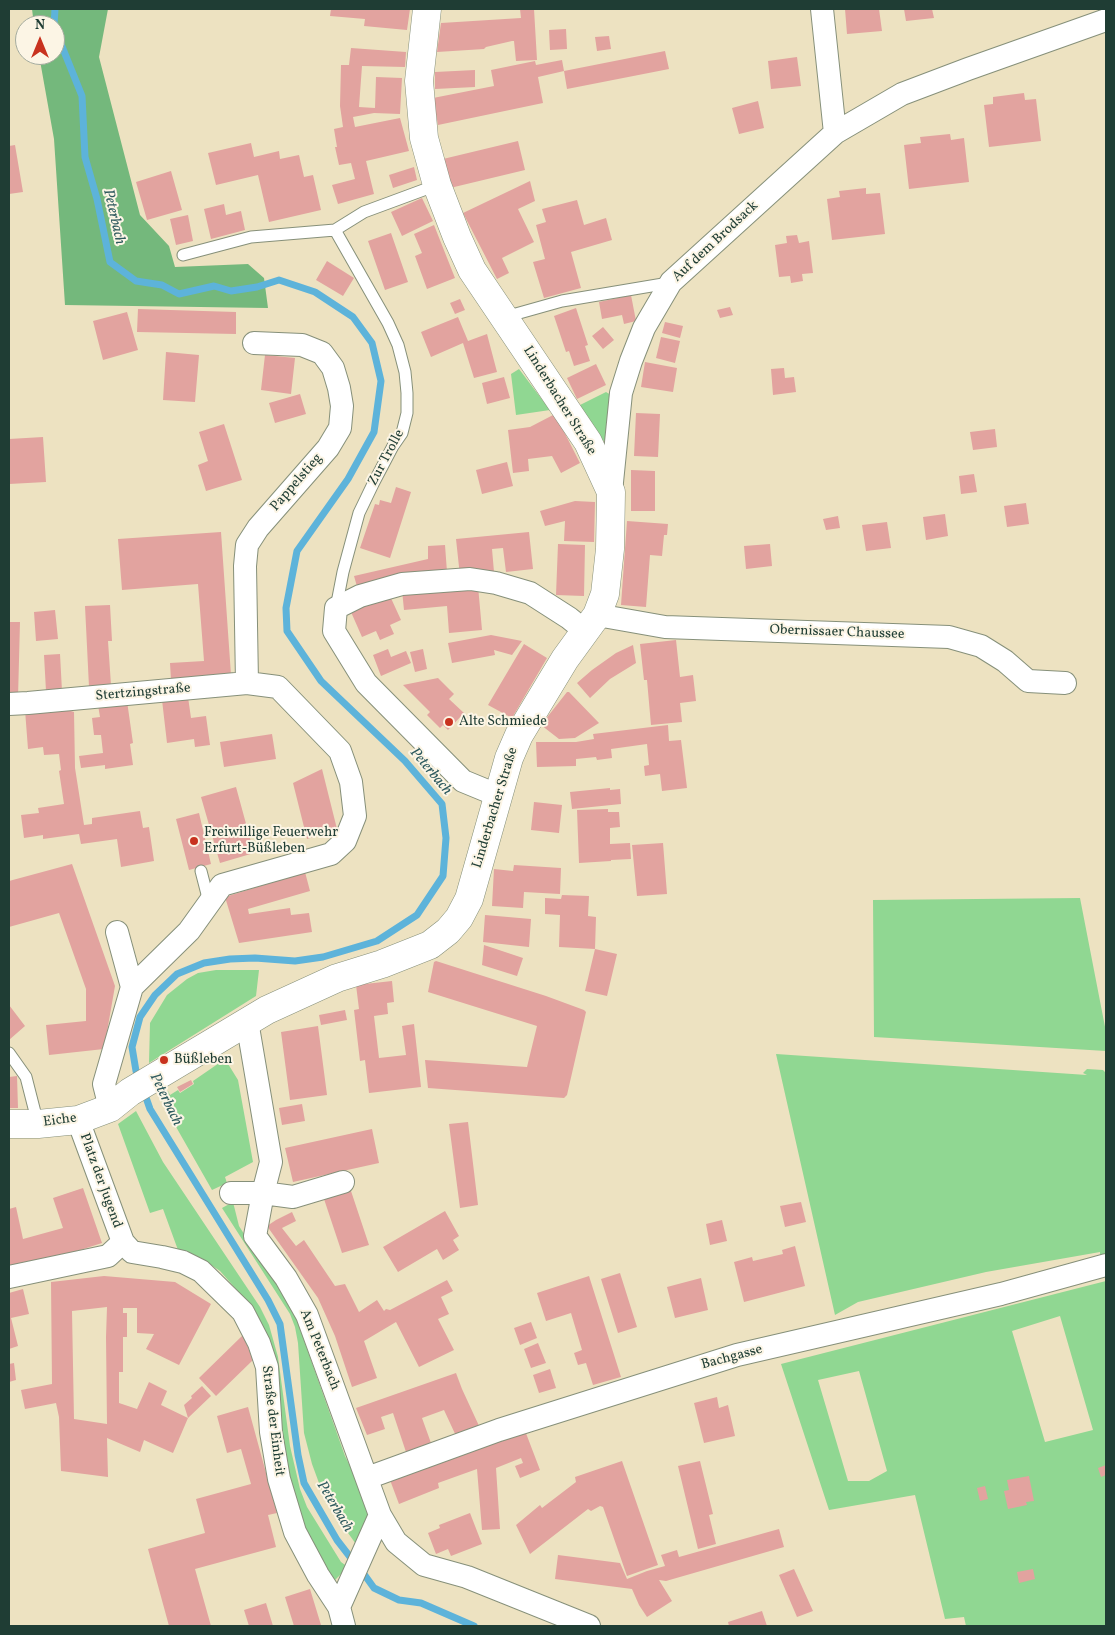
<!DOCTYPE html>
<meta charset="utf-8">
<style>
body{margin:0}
#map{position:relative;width:1115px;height:1635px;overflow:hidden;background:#ede2c1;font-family:Vollkorn,serif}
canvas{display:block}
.frame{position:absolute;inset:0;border:10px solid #1f3d34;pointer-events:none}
.north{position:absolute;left:15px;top:15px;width:50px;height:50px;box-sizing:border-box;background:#fcf5e5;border:1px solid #a4ab9e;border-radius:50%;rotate:0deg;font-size:14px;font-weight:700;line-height:20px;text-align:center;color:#1f3d34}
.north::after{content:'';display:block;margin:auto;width:18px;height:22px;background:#c8321e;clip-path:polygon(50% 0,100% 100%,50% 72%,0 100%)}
</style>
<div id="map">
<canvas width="1115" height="1635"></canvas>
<div class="frame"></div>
<div class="north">N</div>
</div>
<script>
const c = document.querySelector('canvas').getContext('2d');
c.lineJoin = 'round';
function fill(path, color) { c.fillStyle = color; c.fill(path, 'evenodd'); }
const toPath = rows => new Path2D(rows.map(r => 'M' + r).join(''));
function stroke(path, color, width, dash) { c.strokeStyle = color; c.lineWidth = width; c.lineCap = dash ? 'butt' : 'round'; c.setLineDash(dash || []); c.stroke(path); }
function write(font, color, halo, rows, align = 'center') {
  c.font = font + ' Vollkorn,serif'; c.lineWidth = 4; c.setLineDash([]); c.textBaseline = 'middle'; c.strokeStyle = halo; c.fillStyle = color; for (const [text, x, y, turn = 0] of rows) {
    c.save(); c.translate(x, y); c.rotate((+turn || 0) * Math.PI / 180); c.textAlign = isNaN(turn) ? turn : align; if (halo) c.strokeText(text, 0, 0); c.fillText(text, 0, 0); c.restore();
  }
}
const green = toPath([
 [519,369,550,410,516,415,511,374],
 [606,392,611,395,606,439,602,442,576,407],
 [1080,898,1106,1032,1106,1051,874,1037,873,900],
 [216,970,259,970,256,996,149,1063,150,1023,167,995,187,979,198,973],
 [776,1054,1087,1075,1083,1073,1087,1069,1103,1070,1106,1073,1106,1258,1100,1259,1100,1252,986,1272,858,1302,835,1315],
 [225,1059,238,1080,253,1162,225,1177,227,1183,212,1190,159,1097,168,1091,170,1095,178,1090,180,1093,194,1084,193,1081],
 [136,1111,163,1162,260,1307,269,1325,278,1357,290,1446,300,1489,307,1507,341,1562,348,1567,334,1581,315,1554,300,1517,250,1309,236,1289,220,1271,201,1258,178,1250,163,1209,150,1213,118,1124],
 [233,1202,239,1226,294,1312,345,1456,355,1476,368,1515,358,1547,326,1502,312,1464,304,1433,298,1343,295,1327,290,1314,222,1208],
 [1106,1281,1106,1626,966,1626,964,1617,945,1619,915,1495,829,1510,781,1364],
 [1060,1316,1093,1430,1045,1442,1012,1331],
 [859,1371,887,1471,869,1481,848,1481,818,1380]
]);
const forest = toPath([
 [32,9,108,9,99,57,140,215,169,246,175,267,248,264,264,278,268,308,65,305,54,139,39,55,55,55,55,25,34,25]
]);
const stream = toPath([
 [54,25,55,9],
 [55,29,82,96,85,157,97,199,110,262,136,281,162,285,179,294,214,286,231,291,257,287,279,280,315,292,353,317,372,343,381,381,374,432,348,479,297,551,286,608,287,631,321,681,405,761,442,804,446,838,443,876,417,915,377,941,323,957,295,961,255,958,230,959,204,963,177,974,155,995,140,1017,132,1047,136,1071,139,1079],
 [143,1089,150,1109,268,1300,280,1324,298,1455,304,1483,337,1540,354,1562],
 [361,1570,374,1588,399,1600,421,1603,474,1626]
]);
const building = toPath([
 [331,9,410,9,407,30,364,26,365,19,330,16],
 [520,9,534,9,537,60,516,61,514,41,512,41,486,47,484,49,437,52,441,23,521,18],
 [845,9,879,9,882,31,847,34],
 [904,9,932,9,934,18,906,21],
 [566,29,567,49,550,50,549,30],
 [609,36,611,49,597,51,595,37],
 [351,48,406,52,405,67,362,66,359,107,375,108,376,77,402,78,400,114,374,113,353,117,355,127,400,118,409,151,366,161,374,194,338,204,332,185,355,179,351,163,339,165,335,147,337,147,334,129,343,127,340,106,341,65,349,65],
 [665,51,669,69,567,89,564,71],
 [797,57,801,86,771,89,768,61],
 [562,60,564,71,538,77,543,103,438,125,433,98,494,86,491,70,535,61,536,65],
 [475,70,475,87,435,89,435,72],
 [1024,93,1025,100,1036,99,1041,141,989,147,984,105,993,104,993,97],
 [758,101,764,128,739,134,732,108],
 [950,134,951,140,964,138,969,182,909,189,904,145,921,143,920,137],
 [518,141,525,170,450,188,443,159],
 [251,143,254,157,279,151,280,159,299,155,304,177,313,175,321,210,269,222,258,175,216,185,208,153],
 [15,145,23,192,9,194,9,146],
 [414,167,417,180,393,188,389,175],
 [171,171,182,210,147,220,136,182],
 [530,181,535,201,518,209,534,242,502,258,509,273,497,279,463,213],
 [866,188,866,194,880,193,885,234,832,240,827,199,840,197,839,191],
 [422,198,433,221,402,236,391,212],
 [577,200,584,225,606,218,612,240,571,252,581,288,544,298,533,262,545,259,536,225,546,222,542,209],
 [224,204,226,215,241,211,245,230,211,239,204,209],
 [188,215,193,241,176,245,170,219],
 [434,225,455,278,427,289,415,256,422,253,414,234],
 [391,233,408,282,385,290,368,241],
 [797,235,799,243,809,241,813,273,802,274,803,281,791,283,790,276,779,277,775,245,787,243,786,236],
 [327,261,354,278,343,296,316,280],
 [631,295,636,321,624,324,622,315,602,319,599,302],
 [460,299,465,310,455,314,450,303],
 [730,307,733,315,720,318,717,310],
 [576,308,588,345,585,346,590,361,574,366,569,351,566,352,554,316],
 [138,309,236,312,236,334,137,332],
 [127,312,138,350,103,360,93,321],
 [458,317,468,341,487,334,497,372,474,378,463,343,431,357,421,332],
 [665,322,683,326,680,338,662,333],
 [603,327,614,340,603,349,592,336],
 [661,337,680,341,675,363,656,358],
 [166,352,199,355,195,402,163,400],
 [265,355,295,358,291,394,261,390],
 [645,362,677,368,673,392,641,387],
 [596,364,606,385,577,399,567,378],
 [784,368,785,378,794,377,796,392,773,395,771,369],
 [504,377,510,398,487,404,482,383],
 [300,394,306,414,275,423,269,403],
 [636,413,660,414,658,457,634,456],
 [555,414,580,463,561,473,552,456,528,459,529,471,513,473,508,430,530,427],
 [224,424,242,480,206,491,198,465,208,461,199,432],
 [995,429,997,447,973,450,970,432],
 [43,437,46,482,9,484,9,439],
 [507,462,513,486,482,494,476,470],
 [631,470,655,471,655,511,631,511],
 [974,474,977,492,961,494,959,476],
 [396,487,411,492,390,558,360,548,375,504,379,505,380,500,391,503],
 [575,501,595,502,594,542,564,541,565,521,545,526,540,511],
 [1026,503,1029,524,1007,527,1004,506],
 [945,514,948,536,926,540,923,517],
 [838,516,840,528,826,530,823,519],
 [627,521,668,524,667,535,664,535,662,556,650,555,646,607,621,605],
 [887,522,891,548,866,551,862,525],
 [221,532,231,675,171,680,170,663,204,661,198,584,122,590,118,539],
 [529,532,533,569,506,572,503,548,492,549,494,572,460,576,456,539],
 [558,544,585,545,584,596,556,595],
 [770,544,772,566,746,569,744,546],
 [445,545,447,572,358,590,354,576,428,559,428,546],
 [478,586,482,630,449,633,447,606,404,610,402,590],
 [390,596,401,620,390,625,394,634,380,640,376,631,362,637,351,612],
 [110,605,112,641,108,641,111,685,89,687,85,606],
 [55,610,58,639,36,641,34,612],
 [9,622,20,622,18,698,9,698],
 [491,635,522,641,512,655,494,650,495,655,452,663,448,643],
 [676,640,680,677,693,675,696,701,680,703,682,722,651,725,647,680,644,680,640,644],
 [524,644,547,658,512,718,488,705],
 [633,645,636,663,610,679,590,698,577,683,592,670,616,653],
 [388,649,391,657,406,651,411,663,381,676,373,655],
 [423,649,427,669,415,672,410,652],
 [60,654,62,691,46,691,44,655],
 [438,678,454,694,449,699,464,713,448,730,443,725,440,728,427,715,430,712,403,685],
 [567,692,569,692,599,723,575,738,559,739,541,725],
 [188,697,191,718,206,716,210,745,195,747,194,739,167,743,162,700],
 [127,701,133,743,130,744,133,765,105,769,105,765,81,768,79,756,103,753,101,735,94,735,92,718,100,717,98,705],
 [61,708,74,712,75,768,84,825,92,824,92,818,140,811,143,828,149,827,154,861,121,867,117,839,81,844,79,834,43,839,43,835,24,838,21,815,39,813,38,808,64,804,59,771,61,770,59,754,44,755,43,747,28,749,25,710],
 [668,725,669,741,681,740,687,788,662,791,660,774,645,776,644,766,649,765,647,744,611,749,612,758,597,760,596,757,576,759,576,766,537,767,536,742,576,742,594,739,593,734],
 [272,734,276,759,224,767,220,742],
 [322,769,337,829,307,839,293,783],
 [236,787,254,853,220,863,201,797],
 [610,788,610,790,620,789,621,804,572,809,570,792],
 [534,802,562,805,559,833,531,830],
 [608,809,608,812,619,812,620,827,610,828,610,844,630,843,631,859,611,860,611,861,579,863,577,810],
 [199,813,211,864,189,870,176,819],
 [663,843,667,894,637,896,632,845],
 [72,864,115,986,104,1049,49,1055,46,1025,86,1021,86,989,59,913,9,927,9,881],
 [514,865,561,868,560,894,524,892,523,908,492,906,494,869,513,871],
 [305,872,310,891,248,909,249,914,290,908,291,915,309,913,312,932,239,943,225,897],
 [562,895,589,896,588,916,596,917,595,949,559,947,560,915,545,914,545,898,561,899],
 [485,915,531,919,529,947,483,942],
 [484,945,523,958,517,976,482,965],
 [595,949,617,954,607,996,585,991],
 [436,961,546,996,584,1010,586,1012,567,1095,564,1098,428,1088,425,1060,527,1067,537,1026,428,992,434,962],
 [392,981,394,1002,387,1003,388,1014,374,1016,379,1058,406,1055,402,1026,414,1024,421,1087,369,1093,365,1060,360,1061,354,1010,359,1009,356,985],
 [9,1005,25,1026,9,1040],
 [345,1010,347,1020,321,1025,319,1015],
 [318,1026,327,1095,290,1100,281,1032],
 [17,1076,18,1108,9,1108,9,1077],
 [191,1080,193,1084,180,1092,177,1087],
 [302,1104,305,1121,282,1125,279,1108],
 [468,1122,478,1205,460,1208,449,1124],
 [372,1129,379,1163,293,1182,285,1148],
 [83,1188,102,1243,71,1253,9,1267,9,1209,16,1207,23,1239,63,1228,53,1198],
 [351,1191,369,1245,342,1253,324,1199],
 [801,1202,806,1222,785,1227,780,1206],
 [445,1211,459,1236,453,1240,459,1250,443,1260,437,1249,398,1272,383,1247],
 [292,1212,296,1221,282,1228,296,1246,304,1240,335,1286,345,1284,359,1312,377,1300,384,1311,386,1309,390,1310,447,1280,453,1291,441,1297,449,1314,438,1319,454,1350,419,1367,396,1322,364,1341,377,1378,352,1387,335,1336,318,1298,267,1226,276,1220],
 [722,1220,727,1241,710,1245,706,1224],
 [795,1246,805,1286,744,1302,734,1262,752,1257,753,1261,783,1254,782,1250],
 [620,1273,637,1327,618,1333,601,1279],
 [104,1276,175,1282,211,1304,179,1365,146,1349,154,1334,137,1333,137,1308,123,1308,123,1313,127,1313,127,1337,123,1337,123,1372,119,1372,119,1403,137,1409,149,1382,167,1391,161,1405,188,1418,184,1405,192,1398,191,1396,202,1386,211,1396,188,1418,173,1453,144,1440,140,1452,107,1438,108,1477,61,1471,59,1417,56,1403,25,1409,21,1390,52,1384,51,1282],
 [107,1307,106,1337,107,1424,74,1419,72,1311],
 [589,1276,621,1377,593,1385,586,1363,578,1365,574,1353,582,1350,571,1313,546,1321,537,1293],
 [701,1278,708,1310,675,1318,667,1287],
 [23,1289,29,1314,11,1318,18,1346,9,1349,9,1293],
 [531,1322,537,1338,520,1345,514,1328],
 [243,1335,253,1360,216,1396,199,1378],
 [538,1343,546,1363,531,1368,524,1349],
 [14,1363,16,1380,9,1382,9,1364],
 [550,1369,556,1388,539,1393,533,1375],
 [456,1373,462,1389,480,1428,457,1438,444,1410,422,1418,431,1443,406,1452,393,1413,381,1417,385,1429,367,1435,356,1408],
 [717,1397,719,1408,728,1405,735,1436,704,1443,694,1403],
 [248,1407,277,1513,268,1515,276,1547,195,1569,211,1626,169,1626,148,1549,205,1533,196,1499,251,1484,241,1449,227,1453,217,1416],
 [524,1428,540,1470,520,1478,515,1466,523,1463,521,1458,496,1468,500,1529,482,1530,477,1469,438,1483,439,1488,399,1504,390,1480],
 [622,1461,658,1565,627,1576,603,1507,600,1506,591,1511,588,1509,530,1554,516,1525,540,1505,542,1508,576,1482,575,1477],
 [700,1461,713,1514,709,1515,716,1544,698,1549,678,1466],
 [1106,1465,1106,1475,1101,1477,1098,1468],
 [1029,1476,1034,1501,1026,1502,1027,1505,1008,1509,1004,1491,1009,1490,1007,1480],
 [985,1486,988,1499,980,1501,977,1488],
 [470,1513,482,1544,451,1556,448,1549,436,1554,428,1533,440,1528,439,1525],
 [779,1529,784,1547,666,1581,659,1580,672,1601,647,1617,639,1605,632,1589,555,1579,558,1555,620,1563,627,1579,647,1571,665,1566,661,1555,677,1550,679,1557],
 [794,1569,813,1611,797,1617,779,1575],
 [1033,1569,1035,1579,1019,1583,1017,1572],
 [310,1589,321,1625,316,1626,294,1626,285,1597],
 [266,1603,273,1626,249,1626,244,1610],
 [762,1611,767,1626,729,1626,728,1622]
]);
const service = toPath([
 [335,230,388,323,398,345,405,372,407,393,407,413,402,433,393,446,373,484,359,513,343,572,336,608],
 [183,255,251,237,335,230,364,212,437,185],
 [505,317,562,301,669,283],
 [201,871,209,902],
 [9,1053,26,1077,38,1124]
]);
const minor = toPath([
 [822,9,835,133],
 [611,492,621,393,631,361,644,328,671,282,835,133,902,94,968,69,1106,20],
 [597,615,665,627,949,637,981,646,1005,661,1028,681,1065,683],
 [247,683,245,566,247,545,258,528,328,448,340,428,342,406,339,388,333,368,322,353,302,345,254,343],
 [9,704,28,703,247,683,278,687,340,751,351,782,355,816,345,841,331,854,222,885,189,931,132,987,104,1084,110,1108],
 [497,795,463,781,366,683,334,631,336,608,360,596,402,584,470,579,496,583,530,593,569,618,585,631],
 [117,932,132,987],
 [247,1021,271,1162,263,1193,255,1236,286,1278,307,1315,380,1515,396,1542,424,1565,467,1577,589,1626],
 [78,1120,123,1242,132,1252,162,1257,183,1262,201,1271,243,1312,259,1343,267,1367,271,1432,279,1479,295,1532,318,1575,339,1607,344,1626],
 [231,1193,263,1193,293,1197,343,1182],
 [9,1277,108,1256,123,1242],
 [367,1478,499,1430,737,1355,1001,1294,1106,1265],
 [339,1607,380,1515]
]);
const tertiary = toPath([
 [9,1124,38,1124,78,1120,110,1108,130,1092,267,1010,337,978,382,964,430,945,448,931,459,918,469,899,509,758,519,735,565,659,597,615,605,594,610,549,611,492,588,442,472,270,457,237,437,185,424,138,419,81,427,9]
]);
const markers = [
 [449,722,5,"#c8321e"],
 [194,841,5,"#c8321e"],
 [164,1060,5,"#c8321e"]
];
const streetNames = [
 ["Auf dem Brodsack",716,242,-43],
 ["Linderbacher Straße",559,401,58],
 ["Zur Trolle",387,458,-62],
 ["Pappelstieg",297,483,-49],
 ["Obernissaer Chaussee",837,633,2],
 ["Stertzingstraße",143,693,-5],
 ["Linderbacher Straße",496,808,-73],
 ["Eiche",60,1121,-8],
 ["Platz der Jugend",100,1181,70],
 ["Am Peterbach",319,1350,68],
 ["Bachgasse",732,1358,-15],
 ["Straße der Einheit",272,1421,83]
];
const poiNames = [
 ["Alte Schmiede",459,722],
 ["Freiwillige Feuerwehr",204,833],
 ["Erfurt-Büßleben",204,849],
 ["Büßleben",174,1060]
];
const waterNames = [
 ["Peterbach",113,217,77],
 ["Peterbach",430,772,50],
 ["Peterbach",165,1100,64],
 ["Peterbach",334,1507,59]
];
fill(green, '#90d792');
fill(forest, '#74b87c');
stroke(stream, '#5db3da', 7);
fill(building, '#e2a39f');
stroke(service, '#86907a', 13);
stroke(minor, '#86907a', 24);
stroke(tertiary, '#86907a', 29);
stroke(service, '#fff', 11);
stroke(minor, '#fff', 22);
stroke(tertiary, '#fff', 28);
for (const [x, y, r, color] of markers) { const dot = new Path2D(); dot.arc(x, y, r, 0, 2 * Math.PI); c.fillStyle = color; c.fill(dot); stroke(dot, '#fcf5e5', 2); }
write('14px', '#1f3d34', '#fcf5e5', streetNames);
write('14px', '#1f3d34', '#fcf5e5', poiNames, 'left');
write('italic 15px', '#2e5a5e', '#fcf5e5', waterNames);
</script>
